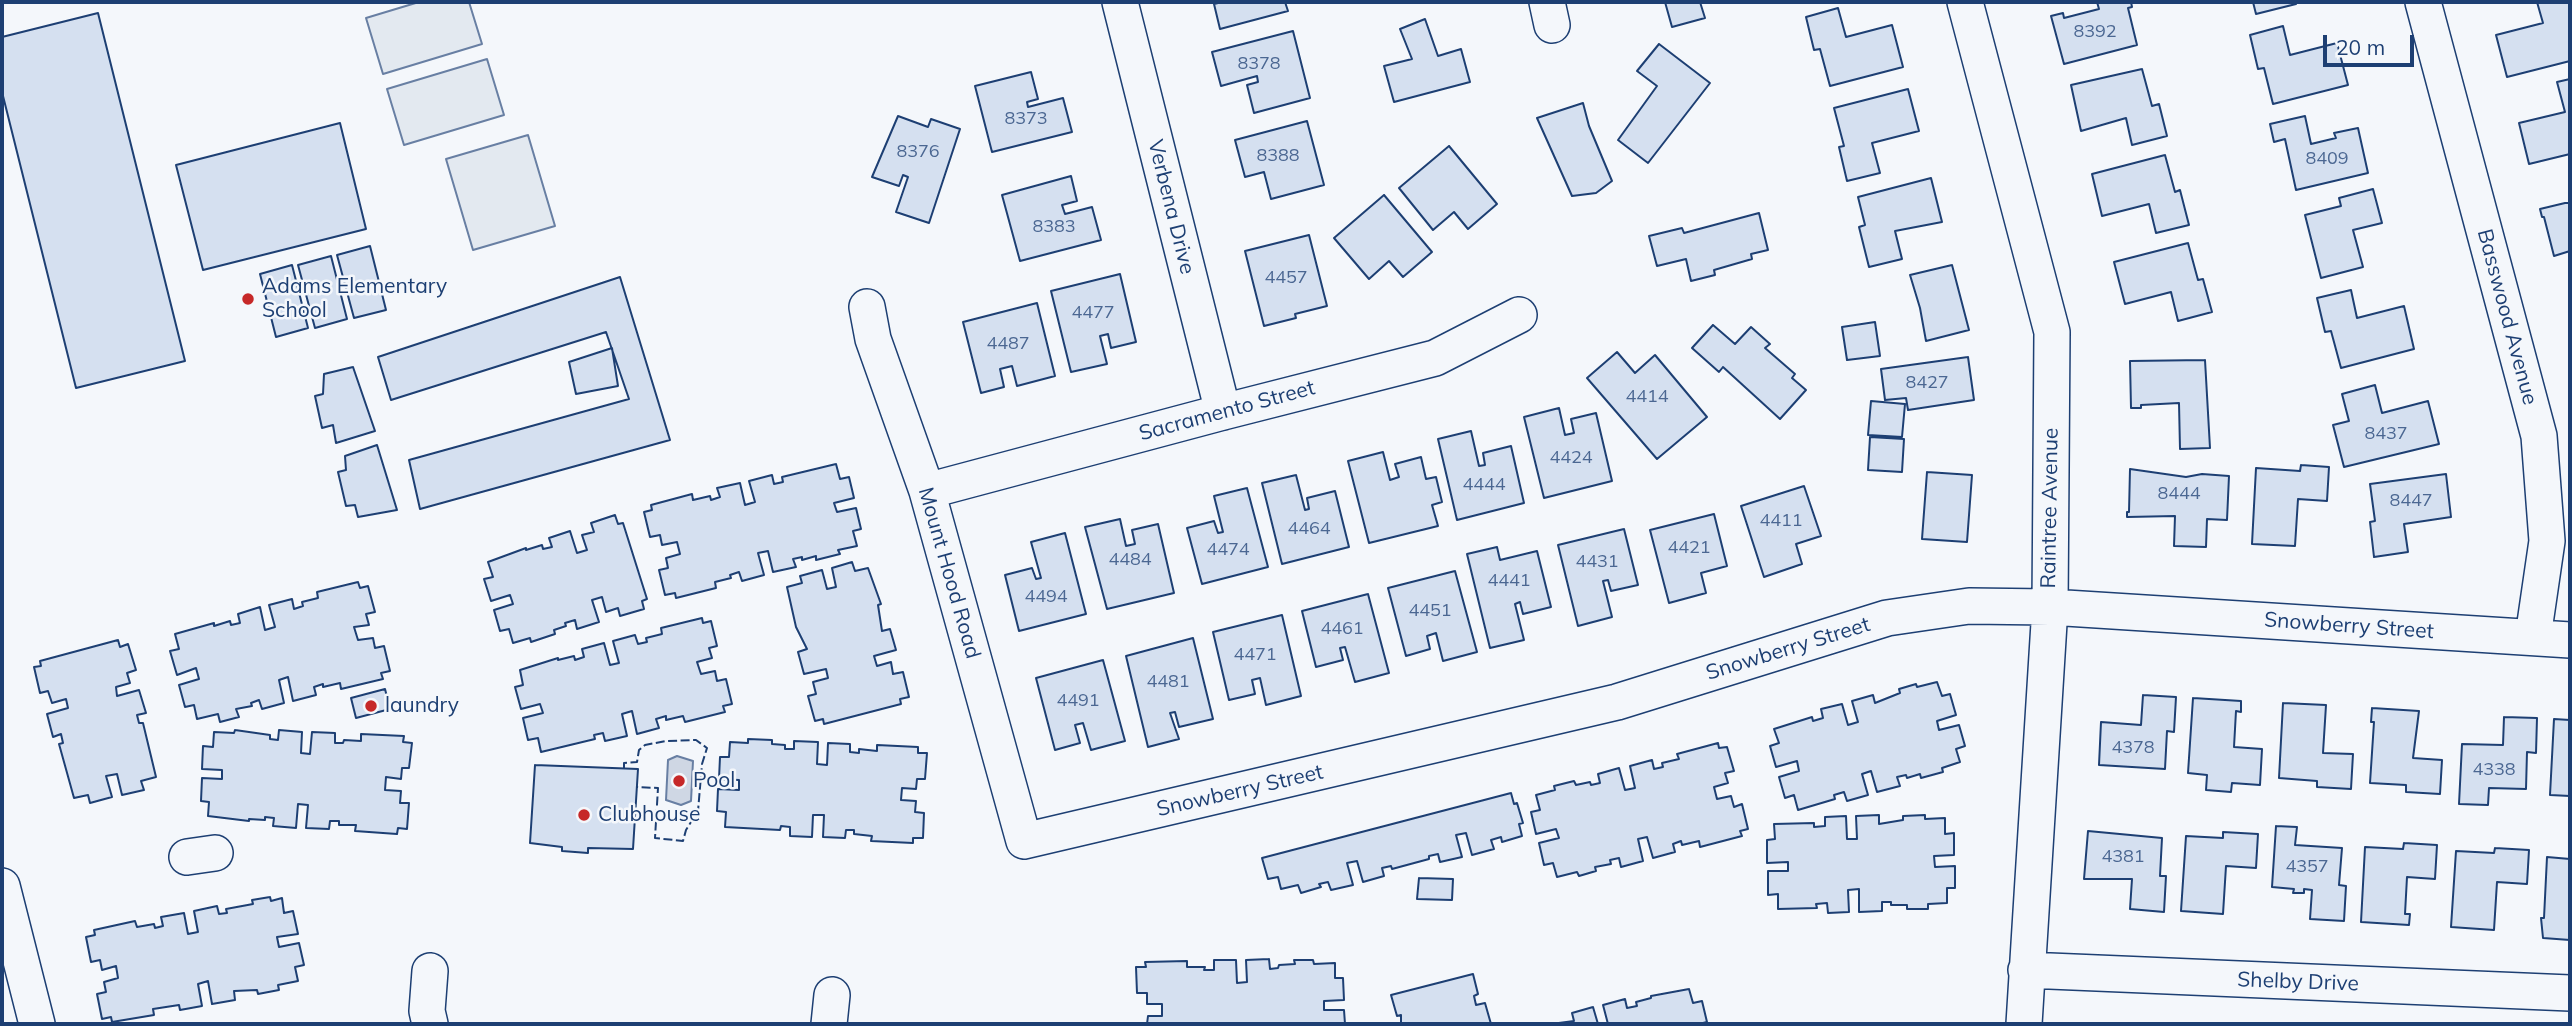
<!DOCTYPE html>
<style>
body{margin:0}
#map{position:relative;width:2572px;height:1026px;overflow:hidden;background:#f4f7fb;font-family:Mulish,sans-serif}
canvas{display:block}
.frame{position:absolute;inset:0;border:4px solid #1d3f73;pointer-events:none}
.scale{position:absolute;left:2323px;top:35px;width:91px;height:32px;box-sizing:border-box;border:4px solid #1d3f73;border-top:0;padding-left:9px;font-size:21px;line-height:24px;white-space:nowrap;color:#1d3f73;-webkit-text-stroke:5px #f4f7fb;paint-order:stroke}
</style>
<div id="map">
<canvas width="2572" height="1026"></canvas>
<div class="frame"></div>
<div class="scale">20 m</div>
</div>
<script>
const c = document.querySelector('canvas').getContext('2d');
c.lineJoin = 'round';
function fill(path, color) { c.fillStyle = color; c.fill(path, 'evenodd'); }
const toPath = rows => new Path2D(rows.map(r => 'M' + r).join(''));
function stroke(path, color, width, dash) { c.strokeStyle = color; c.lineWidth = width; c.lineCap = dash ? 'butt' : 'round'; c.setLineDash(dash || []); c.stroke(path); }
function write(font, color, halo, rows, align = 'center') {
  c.font = font + ' Mulish,sans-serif'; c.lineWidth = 5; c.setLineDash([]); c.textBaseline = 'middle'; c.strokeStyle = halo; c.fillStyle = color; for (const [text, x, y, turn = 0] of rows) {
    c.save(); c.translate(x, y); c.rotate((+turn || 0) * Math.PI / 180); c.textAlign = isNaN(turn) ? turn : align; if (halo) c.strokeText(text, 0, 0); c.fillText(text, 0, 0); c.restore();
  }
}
const green = toPath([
 [419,2,469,2,482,44,383,74,366,18,419,2],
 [487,59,504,115,404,145,387,89,487,59],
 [528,135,555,226,473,250,446,159,528,135]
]);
const water = toPath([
 [677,756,693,761,691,801,681,805,666,800,668,760,677,756]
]);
const building = toPath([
 [1222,2,1285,2,1288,11,1220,29,1214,4,1222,2],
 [1665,2,1700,2,1705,18,1672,27,1665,2],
 [2097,2,2131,2,2132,7,2128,8,2137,45,2064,64,2051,16,2063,13,2064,18,2099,9,2097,2],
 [2253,2,2296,2,2296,4,2256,14,2253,2],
 [2537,2,2570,2,2570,61,2507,77,2496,35,2543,23,2537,2],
 [1838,8,1846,37,1892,25,1903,67,1830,86,1820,49,1814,50,1806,17,1838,8],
 [98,13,185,361,76,388,2,92,2,37,98,13],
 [1425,19,1438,56,1461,49,1470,82,1394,102,1384,66,1412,59,1400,29,1425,19],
 [2283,26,2290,55,2337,43,2348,85,2273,104,2264,68,2258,69,2250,35,2283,26],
 [1293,31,1310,98,1254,113,1247,85,1258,82,1257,76,1221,86,1212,52,1293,31],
 [1659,44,1710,83,1648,163,1618,140,1657,86,1637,71,1659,44],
 [2142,69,2152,106,2159,104,2167,136,2132,145,2126,118,2081,131,2071,85,2142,69],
 [1031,72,1038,99,1027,102,1028,107,1063,98,1072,132,992,152,975,86,1031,72],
 [2570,79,2570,154,2529,164,2519,123,2565,112,2557,82,2570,79],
 [1908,89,1919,131,1872,143,1880,173,1847,181,1839,147,1844,146,1834,108,1908,89],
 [1583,103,1589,126,1612,181,1596,193,1572,196,1537,118,1583,103],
 [898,116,928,127,931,119,960,129,929,223,896,212,908,177,903,175,899,186,872,177,898,116],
 [2305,116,2311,144,2336,138,2334,133,2358,128,2368,173,2296,190,2285,139,2274,142,2270,124,2305,116],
 [1307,121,1324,185,1271,199,1264,172,1245,177,1235,140,1307,121],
 [340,123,366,229,203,270,176,165,340,123],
 [1449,146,1497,204,1468,229,1454,212,1433,230,1399,188,1449,146],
 [2165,155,2175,192,2180,190,2189,225,2156,233,2149,204,2102,216,2092,174,2165,155],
 [1071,176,1077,201,1062,205,1065,214,1092,207,1101,240,1020,261,1002,195,1071,176],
 [1931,178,1942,222,1895,231,1902,259,1869,267,1859,227,1865,225,1858,197,1931,178],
 [2373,189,2382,223,2353,230,2363,267,2321,278,2305,215,2341,206,2339,198,2373,189],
 [1384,195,1432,252,1403,277,1389,261,1369,279,1334,238,1384,195],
 [2565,203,2570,203,2570,251,2554,256,2544,217,2542,217,2540,209,2565,203],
 [1759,213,1768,250,1751,254,1752,259,1714,270,1715,275,1691,281,1686,259,1657,266,1649,236,1682,228,1684,233,1759,213],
 [1309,235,1327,306,1295,314,1296,318,1264,326,1245,251,1309,235],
 [2188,243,2198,280,2203,279,2212,312,2178,321,2171,292,2125,304,2114,262,2188,243],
 [370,246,386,310,354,318,337,255,370,246],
 [331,256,347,319,315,328,298,265,331,256],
 [292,265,308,328,276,337,260,274,292,265],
 [1952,265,1969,330,1926,341,1920,308,1910,275,1952,265],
 [1120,274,1136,342,1111,348,1108,334,1100,336,1107,364,1071,372,1051,291,1120,274],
 [620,277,670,440,420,509,409,460,629,399,606,332,391,400,378,357,620,277],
 [2351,290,2357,318,2404,306,2414,349,2341,368,2331,331,2325,332,2317,298,2351,290],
 [1037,303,1055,376,1017,386,1012,366,1000,369,1004,387,981,393,963,322,1037,303],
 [1875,322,1880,356,1847,360,1842,327,1875,322],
 [1713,325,1735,344,1751,327,1770,344,1765,348,1795,374,1792,378,1806,390,1780,419,1723,367,1719,372,1692,348,1713,325],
 [612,348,618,386,576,394,569,362,612,348],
 [1617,352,1635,373,1655,355,1707,417,1657,459,1587,378,1617,352],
 [1968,357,1974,400,1908,410,1906,398,1885,400,1881,369,1968,357],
 [2205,360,2210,448,2180,449,2179,403,2141,405,2141,408,2131,408,2130,361,2205,360],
 [353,367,375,431,336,443,333,425,322,428,315,396,323,394,324,374,353,367],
 [2375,385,2382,413,2428,401,2439,444,2344,467,2333,425,2349,421,2342,394,2375,385],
 [1871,401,1905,404,1902,437,1868,435,1871,401],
 [1559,408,1565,435,1574,433,1571,419,1596,413,1612,481,1544,498,1524,417,1559,408],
 [1471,431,1479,466,1485,465,1483,453,1511,446,1524,503,1457,520,1438,439,1471,431],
 [1870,437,1904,439,1902,472,1868,470,1870,437],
 [377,445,397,510,358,517,355,505,346,506,338,472,346,470,345,456,377,445],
 [1383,452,1390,480,1399,477,1395,464,1421,457,1426,479,1436,477,1442,502,1432,505,1438,526,1369,543,1348,461,1383,452],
 [836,464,840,479,849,477,854,498,834,503,837,512,856,508,861,529,853,531,857,546,838,550,840,554,816,560,816,556,802,560,802,557,793,559,796,567,773,572,768,551,758,553,764,575,742,581,739,572,730,575,731,578,715,582,716,588,676,598,675,593,665,595,659,570,668,568,666,558,680,554,677,542,662,545,660,535,650,537,644,512,652,510,651,505,692,494,693,500,710,496,711,500,720,497,717,488,740,483,745,505,755,502,749,481,772,475,774,484,783,482,782,477,836,464],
 [2301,465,2329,467,2327,501,2298,499,2295,546,2252,544,2256,468,2300,471,2301,465],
 [2130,469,2186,477,2202,474,2229,476,2227,520,2207,519,2206,547,2174,546,2175,516,2127,517,2127,512,2129,512,2130,469],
 [1927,472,1972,475,1967,542,1922,539,1927,472],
 [2446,474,2451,517,2404,524,2408,552,2374,557,2370,522,2375,521,2370,484,2446,474],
 [1296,475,1305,510,1309,509,1307,498,1335,491,1349,547,1282,564,1262,483,1296,475],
 [1804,486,1821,536,1796,544,1802,564,1764,577,1741,506,1804,486],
 [1247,488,1268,567,1202,584,1187,528,1214,521,1218,533,1223,532,1214,496,1247,488],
 [1714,514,1727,566,1701,573,1706,593,1669,603,1650,530,1714,514],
 [615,515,618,524,623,523,647,599,642,601,644,609,620,616,618,608,606,612,602,597,592,600,599,622,577,629,575,620,565,623,566,626,554,630,555,634,531,642,530,638,513,643,509,629,500,631,494,610,513,604,510,595,491,601,484,579,493,577,488,562,526,548,526,550,542,545,543,549,552,547,549,538,570,531,577,553,587,550,582,535,594,532,591,523,615,515],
 [1120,519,1126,546,1135,544,1132,530,1158,524,1174,593,1107,609,1085,527,1120,519],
 [1624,529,1638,585,1611,591,1608,580,1603,581,1612,617,1578,626,1558,545,1624,529],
 [1065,533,1086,614,1019,631,1005,575,1032,568,1036,579,1041,578,1031,542,1065,533],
 [1497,547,1500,560,1537,551,1551,607,1523,614,1520,602,1515,604,1524,640,1490,648,1467,554,1497,547],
 [852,562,855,571,868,568,881,604,878,605,882,631,890,629,896,650,874,656,877,666,891,662,893,674,903,672,909,697,900,699,901,704,824,724,823,719,815,721,808,696,816,694,813,682,828,678,826,669,804,674,798,652,807,649,796,627,787,587,802,583,800,576,822,570,827,589,836,587,832,568,852,562],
 [1455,571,1477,652,1443,661,1436,633,1427,636,1430,649,1406,656,1388,588,1455,571],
 [358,582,360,588,368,586,375,612,366,614,369,625,354,627,358,640,373,638,375,648,384,646,390,671,381,673,383,679,341,689,340,683,323,687,323,684,314,687,316,695,293,701,288,677,279,680,284,703,262,709,259,700,251,703,252,706,236,709,239,717,220,722,218,714,197,719,194,705,185,707,179,685,199,679,196,668,177,675,170,651,179,649,175,634,214,623,214,626,230,621,231,625,240,623,238,614,260,607,265,630,275,627,269,605,292,599,294,609,303,606,302,602,318,598,317,592,358,582],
 [1368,594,1389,673,1355,682,1345,647,1340,648,1343,660,1316,667,1302,611,1368,594],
 [1282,615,1301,696,1266,705,1260,678,1252,680,1255,694,1229,700,1213,632,1282,615],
 [702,618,703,623,711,621,717,646,709,648,712,658,697,662,701,674,715,671,717,681,726,679,732,704,723,706,725,712,685,722,683,716,666,720,666,716,656,719,659,728,637,734,632,711,622,714,627,736,605,741,603,733,594,735,595,739,541,752,538,738,528,740,523,718,543,713,540,704,521,709,515,687,523,685,520,670,558,658,558,660,574,656,575,660,584,657,582,649,604,643,610,665,619,663,613,641,635,635,638,644,647,642,646,638,662,634,661,628,702,618],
 [1193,638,1213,719,1179,727,1175,712,1170,713,1179,739,1148,747,1126,656,1193,638],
 [118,640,120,647,128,644,136,670,127,673,130,683,116,687,117,696,139,690,146,713,137,715,139,723,143,723,156,777,141,781,144,790,122,795,117,774,106,776,112,797,90,803,88,795,74,798,59,744,63,743,61,734,53,737,47,714,68,708,66,699,52,703,48,691,40,693,34,667,41,666,40,661,118,640],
 [1103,660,1125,741,1091,750,1083,723,1075,725,1080,743,1055,750,1036,678,1103,660],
 [1937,682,1942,696,1950,694,1956,715,1937,721,1939,730,1959,725,1965,746,1956,749,1960,762,1942,768,1943,772,1921,778,1920,774,1907,778,1906,775,1897,777,1900,786,1877,792,1871,771,1862,774,1868,795,1847,801,1844,792,1834,795,1835,799,1798,810,1794,795,1785,798,1779,777,1799,771,1797,761,1776,767,1770,746,1779,743,1774,729,1812,717,1813,721,1823,718,1821,709,1842,704,1848,725,1858,722,1852,701,1873,695,1875,703,1900,693,1899,689,1916,684,1917,687,1937,682],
 [385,689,390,709,356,718,351,698,385,689],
 [2143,695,2176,697,2174,732,2167,731,2165,769,2099,765,2101,722,2141,725,2143,695],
 [2193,698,2241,701,2241,712,2236,711,2234,747,2262,749,2260,785,2232,783,2231,792,2206,790,2207,775,2188,773,2193,698],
 [2283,703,2326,705,2323,753,2353,754,2351,789,2317,787,2317,781,2279,778,2283,703],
 [2372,708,2419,711,2413,758,2442,760,2440,794,2406,792,2406,785,2370,783,2374,722,2371,722,2372,708],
 [2504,717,2537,718,2536,753,2527,752,2526,789,2489,788,2488,805,2459,804,2462,744,2503,745,2504,717],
 [2554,719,2570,720,2570,796,2550,795,2554,719],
 [235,730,270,735,270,739,278,740,279,730,302,732,301,753,310,754,312,732,335,733,335,743,343,743,344,740,361,741,361,734,404,736,403,742,412,743,409,768,402,768,401,779,386,777,385,790,401,791,400,803,409,803,407,829,398,828,397,834,355,831,356,825,339,825,339,821,330,821,329,829,306,828,308,805,298,804,296,828,273,826,274,818,265,817,265,820,249,819,249,821,208,816,209,802,201,801,202,778,222,779,222,770,202,769,203,746,213,747,214,732,234,733,235,730],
 [748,739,772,740,772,744,785,745,785,749,794,749,794,741,818,742,817,764,827,765,828,743,850,744,850,752,859,753,859,749,877,751,877,745,918,747,918,753,927,753,925,779,917,779,916,789,902,788,901,800,916,801,915,812,924,813,923,838,913,838,913,843,871,841,872,836,854,834,854,830,846,830,845,838,823,837,824,815,813,815,812,837,790,836,790,827,781,826,780,830,725,827,726,812,717,811,718,789,739,790,739,780,719,779,720,757,729,757,730,742,748,743,748,739],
 [1718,743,1719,748,1727,747,1734,771,1725,773,1728,783,1714,787,1717,799,1731,796,1734,807,1742,804,1748,829,1740,831,1742,836,1700,847,1699,841,1682,845,1681,841,1673,844,1675,852,1653,858,1647,837,1638,839,1643,861,1621,867,1619,858,1610,860,1611,864,1595,867,1596,871,1579,876,1577,872,1557,877,1553,863,1544,865,1539,843,1559,838,1556,829,1536,834,1531,812,1540,810,1536,795,1555,790,1554,786,1574,781,1576,785,1590,782,1591,785,1600,783,1598,774,1619,768,1625,790,1635,788,1630,766,1652,760,1654,769,1663,767,1662,763,1679,759,1677,754,1718,743],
 [535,765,638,769,633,849,588,848,588,853,562,851,562,847,530,843,535,765],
 [1511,793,1514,804,1517,803,1523,823,1519,824,1522,836,1502,842,1501,837,1491,840,1494,849,1472,855,1466,833,1456,835,1462,857,1440,862,1438,854,1429,856,1429,859,1392,869,1391,866,1382,868,1384,876,1363,882,1357,861,1347,863,1353,885,1331,890,1328,882,1319,884,1321,887,1301,893,1298,885,1281,889,1278,877,1268,879,1262,858,1511,793],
 [1879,815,1879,824,1903,820,1903,816,1925,815,1925,819,1945,818,1945,834,1954,833,1954,855,1934,856,1935,867,1955,866,1955,888,1947,888,1947,903,1928,904,1928,909,1907,909,1907,905,1891,905,1891,902,1882,902,1882,911,1859,912,1859,889,1848,890,1849,912,1828,913,1827,903,1816,904,1817,908,1778,909,1778,894,1768,895,1768,871,1788,871,1788,862,1767,863,1767,840,1775,839,1774,824,1814,823,1814,827,1825,826,1825,817,1846,816,1847,839,1857,839,1856,816,1879,815],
 [2276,826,2297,827,2295,845,2342,848,2339,885,2346,886,2344,921,2310,919,2312,890,2304,889,2304,893,2293,893,2294,889,2272,887,2276,826],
 [2088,831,2162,838,2160,876,2166,876,2164,912,2130,909,2132,879,2084,879,2088,831],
 [2223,832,2258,834,2256,868,2226,866,2223,914,2181,911,2186,836,2223,838,2223,832],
 [2404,843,2437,845,2435,879,2407,877,2405,914,2410,914,2409,925,2361,922,2365,847,2403,849,2404,843],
 [2495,848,2529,850,2527,884,2497,882,2494,930,2451,927,2456,851,2494,853,2495,848],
 [2547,857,2570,859,2570,940,2543,938,2541,918,2544,918,2547,857],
 [1419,878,1453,879,1452,900,1417,899,1419,878],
 [270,897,271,901,282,898,284,913,293,911,298,934,277,937,279,947,299,943,304,965,295,967,298,981,278,985,279,990,258,994,257,990,234,991,235,1000,212,1004,208,981,198,984,202,1006,180,1010,179,1005,153,1009,154,1015,112,1022,111,1017,102,1019,97,994,106,992,104,982,118,978,116,966,102,970,100,960,91,962,86,937,95,935,94,930,135,921,137,927,154,924,155,928,163,926,161,917,184,913,188,934,198,932,194,911,217,906,219,914,227,913,226,909,253,904,252,900,270,897],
 [1269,959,1270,969,1278,968,1279,965,1295,964,1294,960,1313,960,1314,964,1335,963,1335,978,1343,978,1344,1000,1324,1001,1324,1010,1344,1010,1345,1024,1147,1024,1148,1016,1162,1016,1162,1004,1147,1004,1147,993,1137,993,1136,967,1146,967,1145,962,1187,961,1187,967,1205,967,1204,970,1214,970,1214,960,1236,960,1237,983,1247,982,1246,960,1269,959],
 [1473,974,1478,994,1474,996,1476,1005,1485,1003,1491,1024,1401,1024,1401,1015,1397,1016,1391,995,1473,974],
 [1689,989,1693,1003,1702,1001,1707,1022,1699,1024,1608,1024,1603,1005,1625,999,1627,1008,1637,1006,1636,1002,1651,998,1651,996,1689,989],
 [1593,1007,1598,1024,1551,1024,1574,1021,1572,1013,1593,1007]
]);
const minor = toPath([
 [1120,2,1223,412],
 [1547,2,1552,25],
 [1965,2,2052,332,2050,607,2024,1024],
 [2423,2,2539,436,2547,541,2533,637],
 [867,307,873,339,927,491,1024,841,1617,702,1887,618,1969,606,2050,607,2570,640],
 [927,491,1223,412,1435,358,1519,315],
 [187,857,215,853],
 [2,886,37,1024],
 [2026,970,2570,993],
 [430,1024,427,1011,430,971],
 [829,1024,832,995]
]);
const fence = toPath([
 [624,769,624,763,637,762,639,750,645,745,666,741,696,740,707,748,702,764,698,811,686,830,683,841,655,838,658,788,637,787]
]);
const markers = [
 [248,299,7,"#c62828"],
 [371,706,7,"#c62828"],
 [679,781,7,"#c62828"],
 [584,815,7,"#c62828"]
];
const numberNames = [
 ["8392",2095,32],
 ["8378",1259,64],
 ["8373",1026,119],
 ["8376",918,152],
 ["8388",1278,156],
 ["8409",2327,159],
 ["8383",1054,227],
 ["4457",1286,278],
 ["4477",1093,313],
 ["4487",1008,344],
 ["8427",1927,383],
 ["4414",1647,397],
 ["8437",2386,434],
 ["4424",1571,458],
 ["4444",1484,485],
 ["8444",2179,494],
 ["8447",2411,501],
 ["4411",1781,521],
 ["4464",1309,529],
 ["4421",1689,548],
 ["4474",1228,550],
 ["4484",1130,560],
 ["4431",1597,562],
 ["4441",1509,581],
 ["4494",1046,597],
 ["4451",1430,611],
 ["4461",1342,629],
 ["4471",1255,655],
 ["4481",1168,682],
 ["4491",1078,701],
 ["4378",2133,748],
 ["4338",2494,770],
 ["4381",2123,857],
 ["4357",2307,867]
];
const streetNames = [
 ["Verbena Drive",1171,207,76],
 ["Basswood Avenue",2507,317,75],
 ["Sacramento Street",1227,411,-15],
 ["Raintree Avenue",2050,508,-89],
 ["Mount Hood Road",949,573,74],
 ["Snowberry Street",2349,626,4],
 ["Snowberry Street",1788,649,-17],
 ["Snowberry Street",1240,791,-13],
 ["Shelby Drive",2298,982,2]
];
const poiNames = [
 ["Adams Elementary",262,287],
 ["School",262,311],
 ["laundry",385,706],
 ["Pool",693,781],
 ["Clubhouse",598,815]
];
fill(green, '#e3e9f0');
stroke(green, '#687fa3', 2);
fill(water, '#cfd7e4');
stroke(water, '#687fa3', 2);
fill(building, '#d5e0f0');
stroke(building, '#1d3f73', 2);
stroke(minor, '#1d3f73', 38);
stroke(minor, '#f4f7fb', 35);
stroke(fence, '#1d3f73', 2, [9, 3.5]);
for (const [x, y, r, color] of markers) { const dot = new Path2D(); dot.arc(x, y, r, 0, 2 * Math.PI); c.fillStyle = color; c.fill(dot); stroke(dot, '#f4f7fb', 2.5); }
write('18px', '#4b6792', null, numberNames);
write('21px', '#1d3f73', '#f4f7fb', streetNames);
write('21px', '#1d3f73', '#f4f7fb', poiNames, 'left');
</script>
